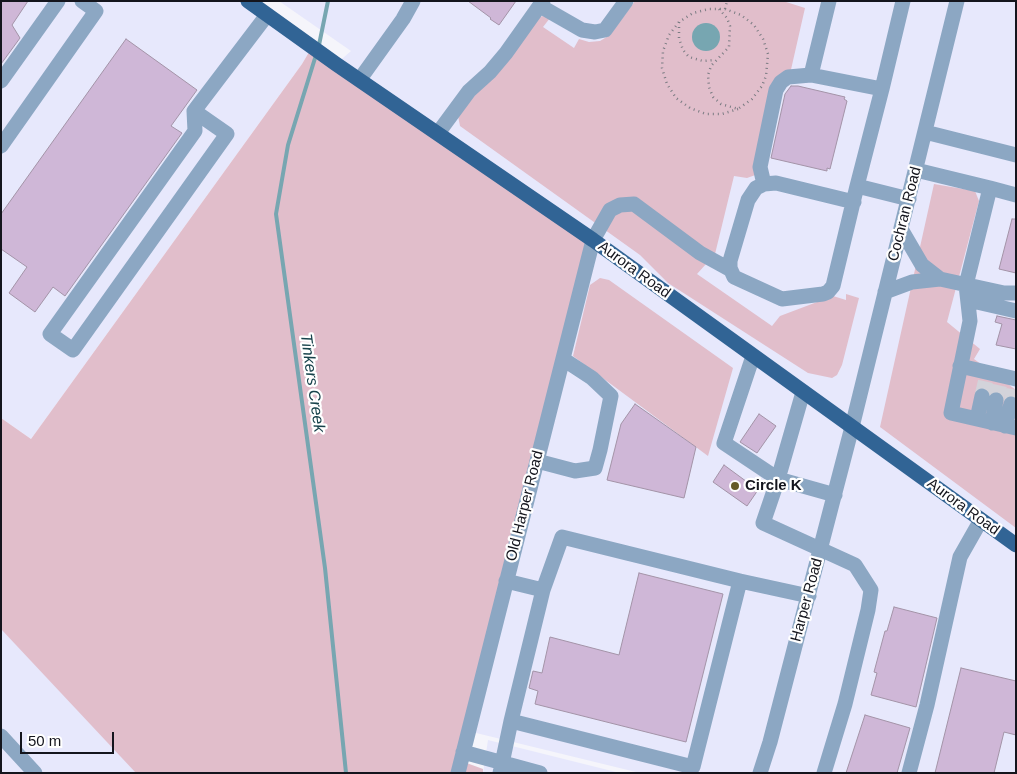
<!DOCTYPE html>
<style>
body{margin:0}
#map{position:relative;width:1017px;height:774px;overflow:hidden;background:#f5f5fb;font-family:Arial,sans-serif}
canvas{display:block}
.frame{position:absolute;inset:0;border:2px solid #14151d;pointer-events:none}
.scale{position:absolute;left:20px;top:732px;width:94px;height:22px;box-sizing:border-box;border:2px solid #14151d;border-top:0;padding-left:6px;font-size:15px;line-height:18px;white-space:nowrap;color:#14151d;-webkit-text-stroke:4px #fff;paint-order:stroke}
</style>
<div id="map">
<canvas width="1017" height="774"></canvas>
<div class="frame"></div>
<div class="scale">50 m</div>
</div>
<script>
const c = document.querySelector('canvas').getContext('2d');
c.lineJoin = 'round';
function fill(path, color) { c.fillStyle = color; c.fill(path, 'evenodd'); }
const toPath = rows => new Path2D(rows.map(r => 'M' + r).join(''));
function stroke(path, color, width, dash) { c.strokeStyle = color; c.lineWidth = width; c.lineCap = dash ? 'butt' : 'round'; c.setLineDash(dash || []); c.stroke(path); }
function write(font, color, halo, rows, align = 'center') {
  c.font = font + ' Arial,sans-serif'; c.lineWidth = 4.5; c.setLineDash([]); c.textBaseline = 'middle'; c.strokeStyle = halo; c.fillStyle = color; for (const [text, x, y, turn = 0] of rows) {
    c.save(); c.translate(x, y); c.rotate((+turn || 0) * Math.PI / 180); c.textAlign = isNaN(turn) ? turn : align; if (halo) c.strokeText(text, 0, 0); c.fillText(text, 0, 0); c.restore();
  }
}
const built = toPath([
 [1,1,248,1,312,47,302,64,31,439,1,418],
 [279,1,1016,1,1016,773,640,773,468,731,336,64,351,51],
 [1,617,142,773,1,773],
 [488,740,620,773,483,773]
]);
const green = toPath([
 [635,1,783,1,805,8,790,74,776,82,761,173,747,178,734,176,715,254,697,274,772,326,780,316,833,296,846,300,846,294,859,298,842,365,837,375,832,378,808,373,668,283,640,255,460,126,458,116,536,18,543,16,550,18,543,27,574,48,579,39,589,42,600,41,610,35],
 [312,47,593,240,461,761,483,769,483,773,136,773,1,629,1,418,31,439,302,64],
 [934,184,975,191,979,201,947,322,980,349,974,359,1016,390,1016,528,880,427],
 [600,278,609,280,733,368,708,456,573,356,590,285]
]);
const water = toPath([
 '692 37a14 14 0 1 1 28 0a14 14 0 1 1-28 0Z'
]);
const stream = toPath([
 [319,45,328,1],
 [316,55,288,145,276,214,325,568,346,773]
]);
const building = toPath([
 [1,1,28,1,12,25,20,38,1,64,1,1],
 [468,1,516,1,499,25,490,19,491,18,468,1],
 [126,39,197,90,171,126,182,133,65,296,53,287,35,312,9,293,27,267,1,249,1,214,126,39],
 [791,86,798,86,845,97,844,99,847,101,830,169,827,168,827,171,771,158,785,94,791,86],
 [1012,219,1016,219,1016,273,999,269,1012,219],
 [997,316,1016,320,1016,349,996,345,1002,324,995,322,997,316],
 [635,404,696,447,684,498,607,480,621,424,635,404],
 [759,414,776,426,757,453,740,442,759,414],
 [724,465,758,490,747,506,713,482,724,465],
 [639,573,723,594,686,742,535,704,538,691,529,688,533,671,542,673,550,637,619,655,639,573],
 [894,607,937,618,916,707,871,695,877,673,874,672,885,631,887,631,894,607],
 [961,668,1016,681,1016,735,1004,732,994,773,935,773,961,668],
 [865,715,910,728,897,773,846,773,865,715]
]);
const minorTunnel = toPath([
 [982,396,986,379],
 [996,400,1000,383],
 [1011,404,1014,387]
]);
const path = toPath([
 [719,9,727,18,730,26,729,47,711,66,708,75,709,87,713,97,721,104,738,109,752,99,762,86,766,76,768,54,763,39,754,25,741,15,725,9,709,9,693,13,679,22,669,35,663,51,662,68,667,84,676,98,690,108,706,114,722,114,738,109],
 [725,9,727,1],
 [679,22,679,38,683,50,689,57,703,61,715,60]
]);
const minor = toPath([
 [829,1,811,75,882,89,857,186,909,199],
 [540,6,582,30,595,32,605,30,626,1],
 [360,79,403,19,413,1],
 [1,81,58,1],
 [882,89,903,1],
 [194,111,227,134,73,350,50,334,195,131,194,111,267,15],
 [925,132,1016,155],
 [438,133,469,91,490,72,506,53,543,1],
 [1,146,96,11,82,1],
 [916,170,990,188,966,285,970,321,951,413,1016,428],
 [764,184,760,167,776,90,781,82,788,77,811,75],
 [990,188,1016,195],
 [854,202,776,183,764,184,756,188,748,200,730,261,730,268,734,277,782,299,823,294,828,292,833,286,857,186],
 [901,229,922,265,940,279],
 [885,292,912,282,940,279,1004,293,1016,293],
 [968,300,1016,311],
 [753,356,724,443,778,479,835,495],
 [960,366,1016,379],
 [803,392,778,479,763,523,855,565,871,590,868,610,845,704,824,773],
 [977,419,982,396],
 [992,423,996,400],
 [1005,426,1011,404],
 [537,461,575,471,595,468,600,450,611,396,592,378,563,359],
 [506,581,543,590,562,537,740,581,809,596],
 [511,721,543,590],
 [1,736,35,773],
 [463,752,540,773],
 [458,773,593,240,610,210,620,205,634,204,700,253,731,270],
 [500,773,511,721,693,767,740,581],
 [760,773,770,742,852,427,957,1],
 [909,773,927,705,960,557,981,520]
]);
const major = toPath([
 [248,1,336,64,593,240,1016,545]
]);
const markers = [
 [735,486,5,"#665b27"]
];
const streetNames = [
 ["Cochran Road",905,214,-76],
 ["Aurora Road",634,270,36],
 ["Old Harper Road",525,506,-76],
 ["Aurora Road",963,507,36],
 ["Harper Road",807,600,-75]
];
const poiNames = [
 ["Circle K",745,486]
];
const waterNames = [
 ["Tinkers Creek",312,383,82]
];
fill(built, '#e7e8fc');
fill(green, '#e1becb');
fill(water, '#77a6b1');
stroke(stream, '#77a6b1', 4);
fill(building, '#cfb7d7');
stroke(building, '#a494a8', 1);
stroke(minorTunnel, '#d3d3da', 15, [15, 8]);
stroke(path, '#7b7c83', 2.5, [1, 4]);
stroke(minor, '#8ca7c3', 15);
stroke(major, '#316495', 15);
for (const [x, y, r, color] of markers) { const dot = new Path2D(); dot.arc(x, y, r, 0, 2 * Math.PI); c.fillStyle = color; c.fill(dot); stroke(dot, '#fff', 2); }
write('15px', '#14151d', '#fff', streetNames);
write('bold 15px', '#14151d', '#fff', poiNames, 'left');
write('italic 16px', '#17424b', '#fff', waterNames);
</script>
